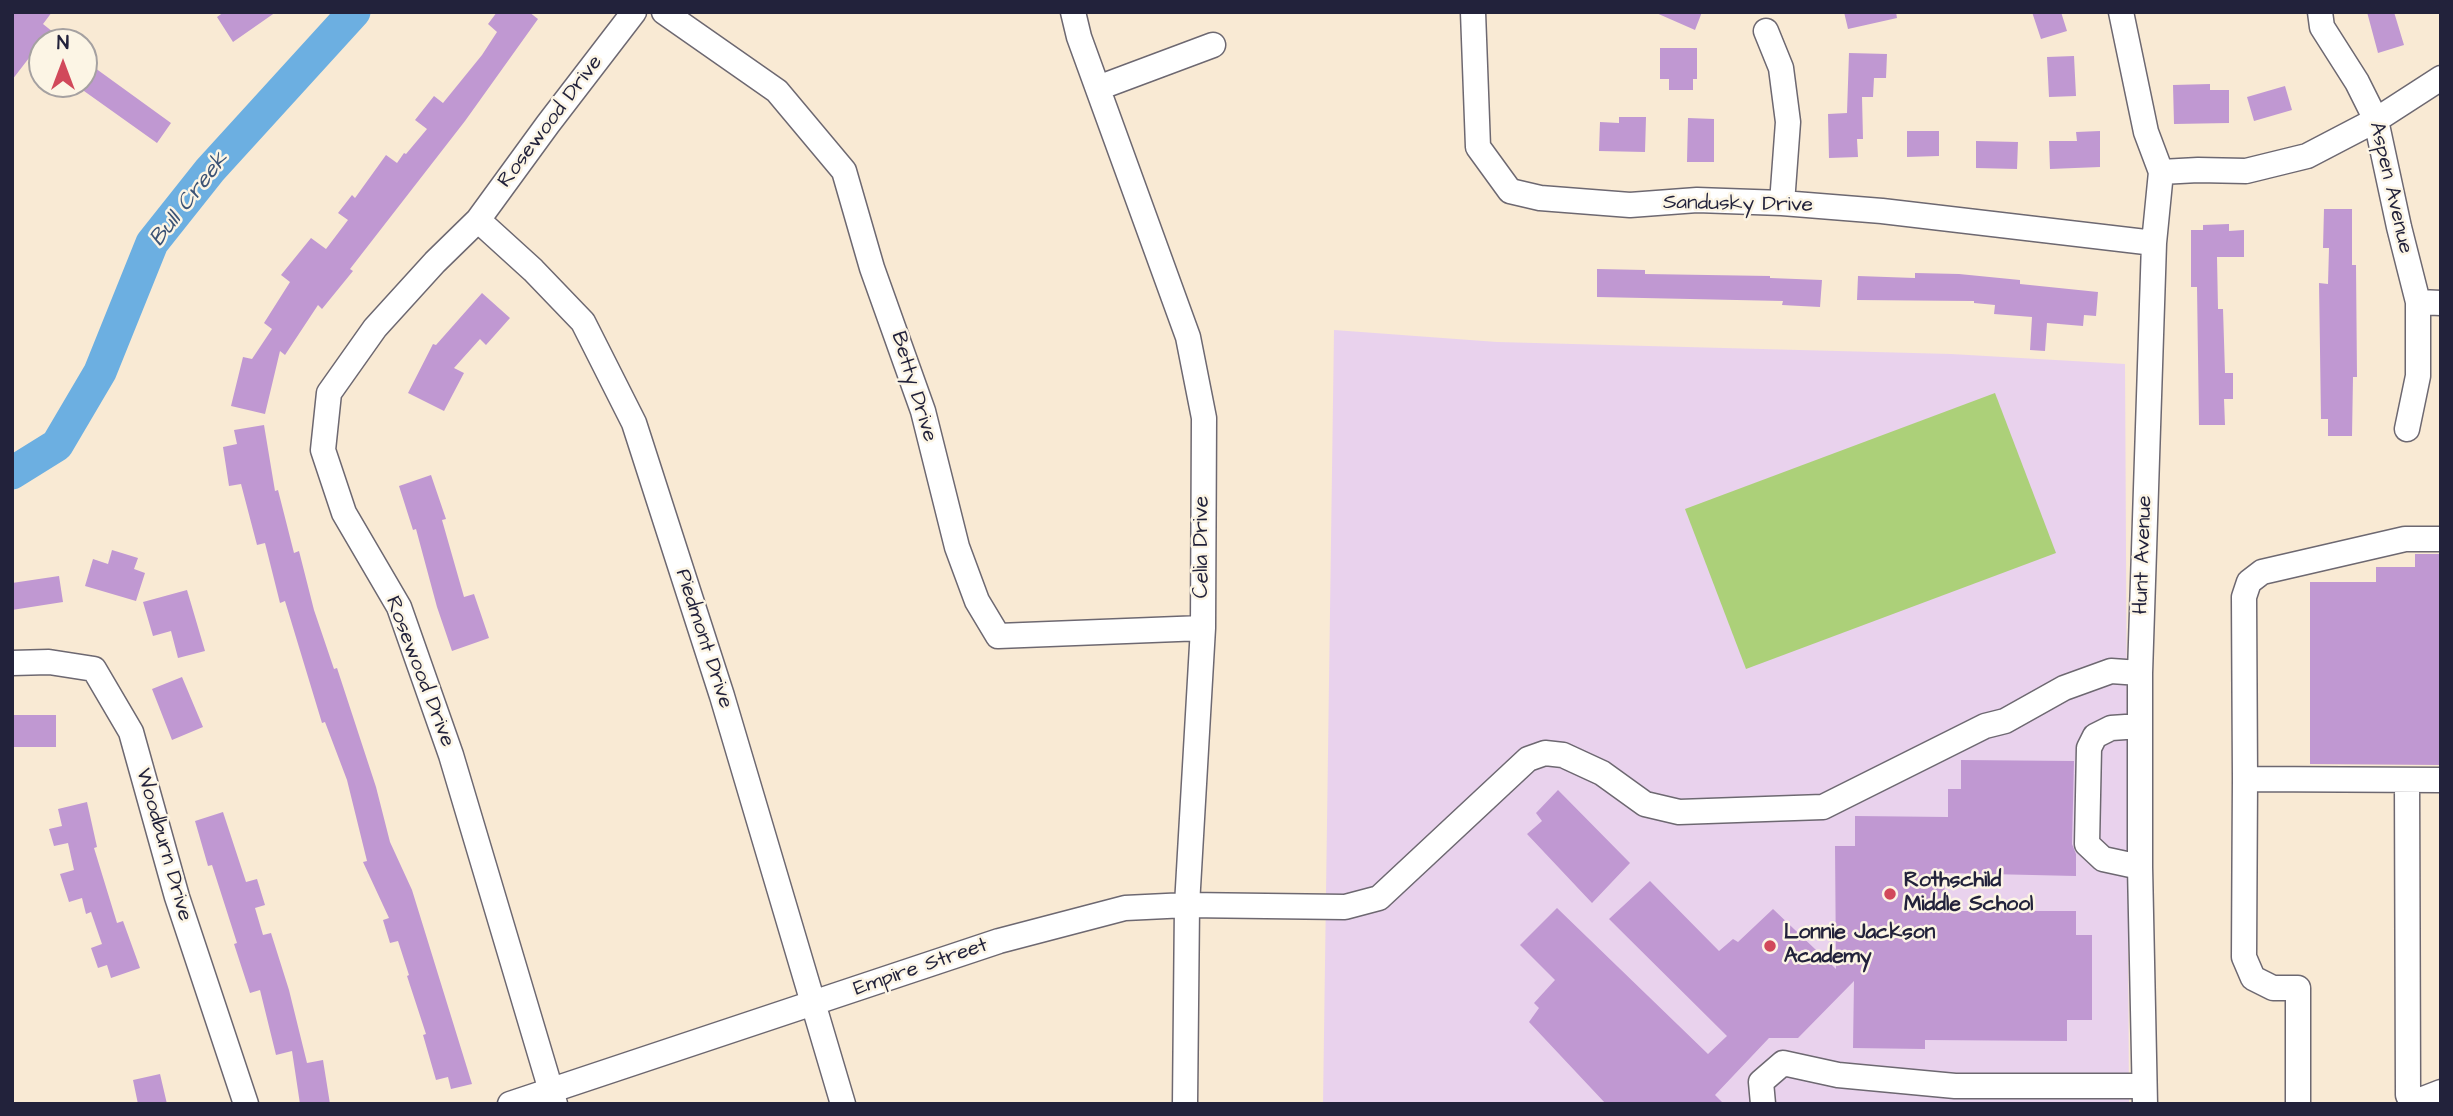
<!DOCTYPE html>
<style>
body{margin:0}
#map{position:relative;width:2453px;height:1116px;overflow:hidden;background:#f9ead4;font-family:"Architects Daughter",sans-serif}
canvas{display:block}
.frame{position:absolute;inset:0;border:14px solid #22223b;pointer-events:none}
.north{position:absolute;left:28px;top:28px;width:70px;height:70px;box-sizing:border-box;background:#fcf5e5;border:2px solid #a5a1a1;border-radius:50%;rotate:0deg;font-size:19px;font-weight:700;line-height:28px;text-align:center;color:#22223b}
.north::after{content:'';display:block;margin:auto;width:24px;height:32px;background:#d1495b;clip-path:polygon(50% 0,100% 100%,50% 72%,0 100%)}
</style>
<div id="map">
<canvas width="2453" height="1116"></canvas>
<div class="frame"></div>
<div class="north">N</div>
</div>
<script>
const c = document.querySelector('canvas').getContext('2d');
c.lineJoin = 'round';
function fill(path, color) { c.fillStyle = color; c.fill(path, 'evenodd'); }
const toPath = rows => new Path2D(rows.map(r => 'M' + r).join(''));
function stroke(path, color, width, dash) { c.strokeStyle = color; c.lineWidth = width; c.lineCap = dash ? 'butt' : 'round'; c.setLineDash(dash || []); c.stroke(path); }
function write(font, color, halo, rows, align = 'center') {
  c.font = font + ' "Architects Daughter",sans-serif'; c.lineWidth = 5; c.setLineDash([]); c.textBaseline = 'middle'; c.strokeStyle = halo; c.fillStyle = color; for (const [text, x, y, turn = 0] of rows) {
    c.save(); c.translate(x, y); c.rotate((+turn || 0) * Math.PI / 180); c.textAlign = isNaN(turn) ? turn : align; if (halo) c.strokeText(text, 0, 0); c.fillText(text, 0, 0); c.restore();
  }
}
const built = toPath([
 [1334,330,1497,342,1951,354,2125,364,2129,1104,1323,1104]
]);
const green = toPath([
 [1995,393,2056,553,1746,669,1685,509]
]);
const river = toPath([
 [12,473,57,445,100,372,152,243,210,170,354,12]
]);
const building = toPath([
 [12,12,52,12,43,24,53,32,45,42,42,42,42,68,29,58,12,80],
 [224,12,276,12,233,42,217,17],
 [497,12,529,12,538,19,465,121,350,269,353,271,322,309,318,305,285,355,280,351,265,414,231,406,243,357,252,359,272,329,264,323,290,282,281,275,311,238,326,249,348,220,338,213,352,195,355,198,386,155,397,163,404,153,406,154,427,129,415,120,434,96,443,103,482,55,497,32,488,24],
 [1654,12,1702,12,1695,30],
 [1844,12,1896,12,1897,18,1848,29],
 [2032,12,2061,12,2067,31,2041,39],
 [2367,12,2394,12,2404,45,2378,53],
 [1660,48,1697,48,1697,79,1693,79,1693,90,1669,90,1669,79,1660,79],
 [1849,53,1887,54,1886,78,1874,78,1873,97,1862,97,1863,139,1857,139,1858,157,1829,158,1828,114,1847,113],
 [2074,56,2076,96,2049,97,2047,57],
 [84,60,171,123,157,143,84,91],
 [2210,84,2210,90,2229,90,2229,123,2174,124,2173,85],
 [2285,86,2292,110,2254,121,2247,97],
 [1619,117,1646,117,1645,152,1599,151,1600,122,1619,123],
 [1688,118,1714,119,1714,162,1687,162],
 [1907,131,1939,131,1939,156,1907,157],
 [2100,131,2100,167,2050,169,2049,141,2077,141,2076,132],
 [1976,141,2018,142,2017,169,1976,168],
 [2324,209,2352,209,2352,265,2356,265,2357,377,2353,377,2352,436,2328,436,2328,419,2321,419,2319,283,2328,284,2329,248,2323,248],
 [2229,224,2229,231,2244,230,2244,257,2217,257,2218,309,2223,309,2225,373,2233,373,2233,399,2224,399,2225,425,2199,425,2197,287,2191,287,2191,230,2203,230,2203,225],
 [1597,269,1645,270,1645,274,1770,276,1770,278,1822,280,1820,307,1782,305,1783,301,1597,297],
 [1915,273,1959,274,2020,280,2020,284,2098,292,2096,316,2084,315,2083,326,2047,323,2045,351,2030,350,2032,317,1994,314,1995,305,1974,303,1974,301,1857,300,1858,276,1915,278],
 [482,293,510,318,486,345,480,339,454,368,464,373,444,411,408,393,433,344,436,345],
 [264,425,275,491,278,490,294,553,299,551,314,610,334,669,337,668,376,787,390,842,412,890,472,1084,451,1089,448,1077,436,1080,423,1035,426,1034,407,976,409,975,398,941,390,943,383,920,389,918,363,862,367,861,347,780,325,722,322,723,285,601,280,603,265,543,257,545,241,484,229,486,223,447,237,444,234,430],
 [431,475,446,519,442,520,464,597,474,594,489,638,452,651,437,607,416,529,413,530,399,486],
 [112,550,138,558,134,569,145,573,136,601,85,586,93,559,108,564],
 [2415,554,2441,554,2441,765,2310,764,2310,582,2376,582,2376,567,2415,567],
 [59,576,63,602,12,610,12,583],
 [187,590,205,651,178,658,171,631,153,636,143,602],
 [182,677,203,727,172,740,152,689],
 [12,715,56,715,56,747,12,747],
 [1961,760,2074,761,2072,844,2076,854,2076,876,1945,873,1944,911,2076,911,2076,935,2092,935,2092,1020,2067,1020,2067,1041,1925,1040,1925,1049,1853,1048,1854,981,1798,1038,1769,1038,1715,1095,1724,1104,1606,1104,1529,1022,1539,1008,1534,1003,1555,980,1520,945,1557,908,1708,1054,1727,1036,1609,919,1650,881,1719,951,1733,939,1738,942,1773,909,1836,969,1835,846,1855,846,1855,816,1948,817,1948,789,1961,789],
 [1558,790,1630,863,1592,903,1527,834,1542,821,1536,813],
 [87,802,97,847,94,848,117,923,123,921,140,968,111,978,107,965,98,968,91,948,102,944,91,912,86,914,82,898,69,902,60,874,74,870,68,843,54,846,49,829,62,826,58,809],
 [223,812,246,882,257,879,265,905,255,908,263,935,271,933,289,990,307,1063,323,1060,330,1104,300,1104,292,1051,276,1055,260,990,250,993,234,944,237,943,212,865,208,866,195,821],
 [160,1074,167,1104,138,1104,133,1080]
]);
const minor = toPath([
 [664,12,777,91,844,171,872,268,923,411,957,547,977,601,998,636,1203,628],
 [1073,12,1079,37,1188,337,1204,418,1203,628,1187,905,1185,1104],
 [1473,12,1478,147,1510,191,1540,198,1630,205,1697,200,1782,203,1882,211,2154,243],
 [2121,12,2146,132,2161,172,2154,243,2140,673,2140,867,2145,1104],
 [2320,12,2322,27,2357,82,2376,120,2399,227,2418,302,2418,376,2407,429],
 [1766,31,1781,68,1788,122,1782,203],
 [1098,88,1213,45],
 [2161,172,2198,170,2246,171,2307,156,2376,120,2441,78],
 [478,220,533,270,583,322,634,423,722,696,843,1104],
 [2418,302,2441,303],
 [12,663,49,662,94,669,131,732,177,897,246,1104],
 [2140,726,2111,728,2095,736,2089,748,2087,844,2103,859,2140,867],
 [2245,779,2244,597,2249,582,2262,572,2405,539,2441,539],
 [2407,780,2408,1095,2412,1104],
 [510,1104,999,941,1125,908,1187,905,1345,907,1379,898,1528,759,1545,753,1563,755,1602,773,1645,804,1679,812,1823,807,1985,726,2005,721,2064,688,2111,671,2140,673],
 [555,1104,451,755,399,607,344,513,323,450,329,393,375,328,435,262,478,220,548,124,634,12],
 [1763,1104,1761,1082,1783,1063,1838,1075,1955,1086,2144,1086],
 [2298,1104,2298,988,2273,988,2253,978,2244,957,2245,779,2441,780],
 [2410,1104,2441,1092]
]);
const markers = [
 [1890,894,7,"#d1495b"],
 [1770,946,7,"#d1495b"]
];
const streetNames = [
 ["Rosewood Drive",551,122,-53],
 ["Aspen Avenue",2390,188,77],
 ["Sandusky Drive",1738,205,1],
 ["Betty Drive",913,387,73],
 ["Celia Drive",1203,547,-90],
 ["Hunt Avenue",2144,555,-88],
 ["Piedmont Drive",703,639,72],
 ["Rosewood Drive",419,672,69],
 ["Woodburn Drive",163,845,74],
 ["Empire Street",921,968,-19]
];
const poiNames = [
 ["Rothschild",1904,882],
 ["Middle School",1904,906],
 ["Lonnie Jackson",1784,934],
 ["Academy",1784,958]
];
const waterNames = [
 ["Bull Creek",190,200,-52]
];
fill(built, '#e9d2ed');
fill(green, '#acd079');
stroke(river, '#6cafe1', 33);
fill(building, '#c098d2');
stroke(minor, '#6d6871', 27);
stroke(minor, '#fff', 24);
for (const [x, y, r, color] of markers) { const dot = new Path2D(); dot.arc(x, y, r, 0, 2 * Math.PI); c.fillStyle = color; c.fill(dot); stroke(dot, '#fcf5e5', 2.5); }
write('21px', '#22223b', '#fcf5e5', streetNames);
write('bold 21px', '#22223b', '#fcf5e5', poiNames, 'left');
write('italic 23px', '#3c5375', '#fcf5e5', waterNames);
</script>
